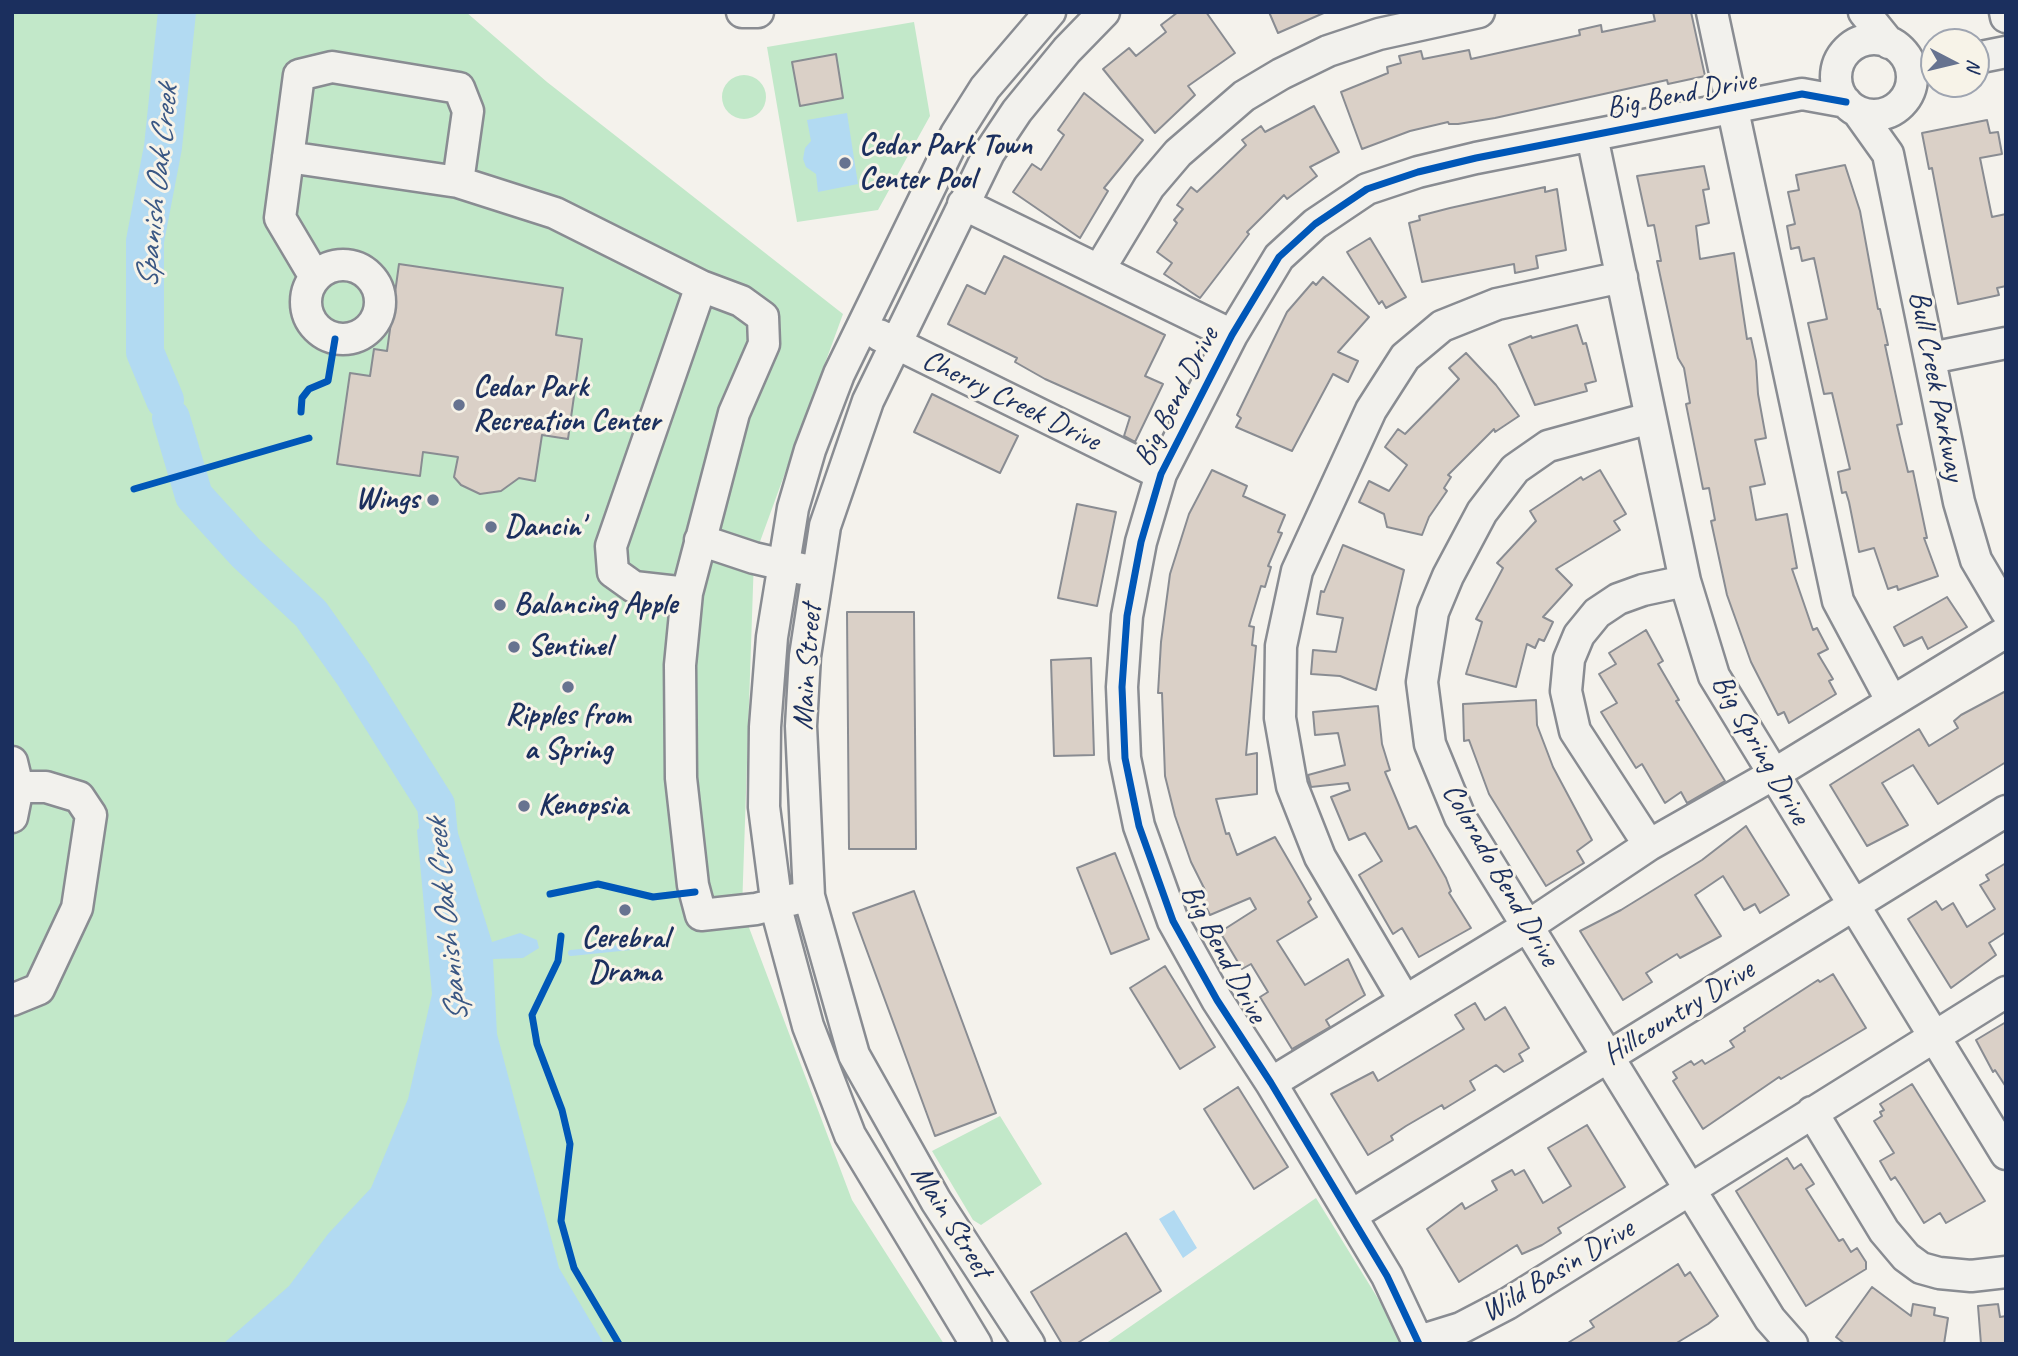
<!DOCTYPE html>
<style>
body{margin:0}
#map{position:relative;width:2018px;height:1356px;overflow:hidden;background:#f4f2ec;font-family:Caveat,sans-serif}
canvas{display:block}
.frame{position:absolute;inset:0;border:14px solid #1b2f5e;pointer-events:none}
.north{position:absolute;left:1920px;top:28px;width:70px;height:70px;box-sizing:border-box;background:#f7f3e8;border:2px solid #9fa5b1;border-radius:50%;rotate:97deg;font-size:19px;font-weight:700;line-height:28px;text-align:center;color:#1b2f5e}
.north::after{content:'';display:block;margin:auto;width:24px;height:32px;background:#677390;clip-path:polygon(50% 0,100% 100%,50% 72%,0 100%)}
</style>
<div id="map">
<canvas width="2018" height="1356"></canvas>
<div class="frame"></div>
<div class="north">N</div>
</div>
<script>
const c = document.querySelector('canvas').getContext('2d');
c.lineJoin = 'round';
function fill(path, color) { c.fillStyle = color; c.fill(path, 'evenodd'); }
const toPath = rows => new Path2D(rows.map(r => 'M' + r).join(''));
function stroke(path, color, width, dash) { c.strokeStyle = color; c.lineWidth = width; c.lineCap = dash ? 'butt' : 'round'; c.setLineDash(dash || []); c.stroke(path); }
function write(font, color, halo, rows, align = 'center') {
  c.font = font + ' Caveat,sans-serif'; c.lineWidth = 6; c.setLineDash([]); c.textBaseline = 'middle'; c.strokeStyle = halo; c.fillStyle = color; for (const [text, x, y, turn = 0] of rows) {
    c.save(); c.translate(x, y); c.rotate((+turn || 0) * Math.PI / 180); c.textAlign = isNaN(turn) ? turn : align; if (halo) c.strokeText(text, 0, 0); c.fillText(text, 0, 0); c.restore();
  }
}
const green = toPath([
 [12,12,466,12,547,82,843,314,754,558,742,909,852,1200,944,1344,12,1344],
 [914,22,930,116,878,210,797,222,767,47],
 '722 97a22 22 0 1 1 44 0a22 22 0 1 1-44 0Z',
 [1000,1116,1042,1184,981,1225,973,1220,932,1151],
 [1316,1198,1406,1344,1105,1344]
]);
const water = toPath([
 [847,113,858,184,818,192,816,174,806,167,803,159,805,148,811,141,807,120],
 [436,805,453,817,492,942,520,933,537,940,539,948,523,958,493,959,497,1034,559,1268,604,1344,223,1344,289,1286,328,1234,371,1188,408,1099,432,994,417,830,431,817],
 [1174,1210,1197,1248,1183,1258,1159,1219]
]);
const stream = toPath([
 [571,953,660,944]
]);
const river = toPath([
 [165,400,145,352,145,241,163,147,177,12],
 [171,418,194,496,246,553,311,614,354,675,436,805,441,856]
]);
const building = toPath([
 [1178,12,1206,12,1235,53,1188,86,1195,95,1155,133,1103,69,1129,48,1136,56,1166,32,1161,25,1178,12],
 [1269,12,1326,12,1278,33,1269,12],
 [1653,12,1691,12,1705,76,1668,84,1667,80,1495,118,1458,124,1449,124,1448,122,1410,131,1362,149,1341,92,1388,73,1387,67,1401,63,1399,56,1421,51,1423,59,1469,50,1471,59,1580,35,1579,30,1601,25,1602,32,1655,21,1653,12],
 [836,54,843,98,800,106,792,62,836,54],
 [1084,93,1143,140,1104,188,1108,191,1080,238,1013,192,1032,164,1041,170,1064,135,1058,130,1084,93],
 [1314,106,1339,152,1310,167,1317,176,1287,199,1284,195,1247,232,1249,234,1200,298,1164,274,1172,263,1157,252,1177,223,1174,220,1183,209,1177,205,1191,187,1197,192,1246,145,1242,140,1261,126,1265,132,1314,106],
 [1987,120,1990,133,1998,132,2002,154,1980,158,1992,217,2006,214,2006,286,1997,288,1999,295,1958,304,1932,168,1929,169,1922,133,1987,120],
 [1845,165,1860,211,1878,309,1880,309,1888,345,1885,345,1902,424,1897,425,1908,472,1913,471,1927,538,1924,538,1938,576,1898,590,1897,586,1888,589,1874,548,1859,552,1849,502,1846,492,1842,493,1838,472,1850,469,1832,393,1824,394,1808,323,1827,319,1814,258,1802,261,1799,247,1791,249,1787,226,1795,224,1788,192,1799,190,1796,175,1845,165],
 [1704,166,1709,189,1703,190,1709,223,1696,226,1700,259,1734,253,1747,339,1751,338,1756,361,1758,394,1766,438,1755,440,1765,484,1750,487,1756,520,1787,514,1797,568,1792,569,1813,630,1817,628,1828,649,1818,654,1833,679,1829,681,1836,694,1789,723,1784,712,1778,715,1751,662,1727,595,1711,521,1715,520,1709,488,1703,489,1686,404,1690,403,1684,368,1678,358,1657,261,1661,261,1654,225,1648,226,1637,176,1704,166],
 [1545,187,1545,192,1557,189,1566,250,1536,256,1538,268,1515,273,1514,264,1422,282,1409,223,1420,220,1419,216,1450,208,1545,187],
 [1370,238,1406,297,1386,308,1382,301,1379,304,1347,252,1370,238],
 [1004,256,1165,335,1145,376,1163,384,1135,442,1124,436,1130,417,1045,379,1015,362,1017,358,948,324,967,285,985,294,1004,256],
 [399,264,563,288,556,335,582,339,568,439,542,435,535,481,519,478,501,491,480,494,461,485,454,477,458,457,423,452,420,476,337,464,350,373,370,376,374,349,387,351,399,264],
 [1323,277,1369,317,1338,352,1358,361,1348,382,1333,374,1292,451,1236,427,1241,418,1237,415,1287,312,1313,282,1316,285,1323,277],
 [1577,325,1583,344,1586,343,1596,381,1585,384,1587,391,1535,405,1509,345,1531,336,1532,338,1577,325],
 [1466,353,1496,385,1519,416,1495,432,1494,429,1448,475,1451,477,1444,488,1447,491,1429,517,1422,535,1387,527,1384,514,1359,502,1369,481,1389,491,1407,465,1385,447,1398,429,1405,434,1459,379,1449,368,1466,353],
 [932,394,1018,436,1000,473,914,432,932,394],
 [1212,470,1247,486,1243,496,1285,515,1278,532,1282,533,1268,566,1271,567,1265,587,1261,586,1249,626,1254,627,1252,645,1256,646,1246,755,1257,753,1257,794,1216,799,1226,834,1229,833,1237,855,1275,837,1311,899,1308,902,1317,917,1277,941,1305,985,1348,959,1365,995,1326,1020,1330,1027,1292,1049,1260,997,1268,992,1251,964,1242,969,1220,932,1256,909,1250,898,1210,915,1200,895,1206,892,1191,862,1175,816,1165,776,1162,693,1158,693,1161,642,1170,574,1189,514,1212,470],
 [1600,470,1626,514,1614,521,1620,530,1556,569,1572,585,1543,617,1553,622,1544,641,1539,639,1535,648,1527,644,1516,687,1466,674,1482,622,1476,619,1503,568,1497,563,1536,521,1530,511,1581,477,1583,480,1600,470],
 [1077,504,1116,512,1097,606,1058,598,1077,504],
 [1343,545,1404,570,1376,690,1340,676,1311,674,1313,650,1336,652,1343,618,1317,614,1321,591,1324,592,1343,545],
 [1947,597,1967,627,1928,649,1922,637,1904,646,1894,627,1947,597],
 [847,612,914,612,916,849,849,849,847,612],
 [1646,630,1663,661,1658,664,1679,700,1676,701,1725,781,1687,803,1681,792,1665,803,1642,764,1636,768,1601,712,1617,703,1599,674,1616,664,1609,653,1646,630],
 [1091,658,1094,755,1054,756,1051,660,1091,658],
 [2006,691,2006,762,1938,804,1913,765,1882,783,1908,825,1867,846,1830,785,1919,729,1929,746,1958,728,1954,721,1961,715,2006,691],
 [1536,700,1537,725,1553,767,1592,840,1577,851,1584,863,1546,886,1489,794,1469,740,1464,741,1463,704,1536,700],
 [1378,706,1382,744,1390,770,1385,772,1409,829,1416,826,1446,878,1451,891,1449,893,1471,928,1419,957,1402,928,1393,934,1359,875,1382,861,1365,833,1349,840,1331,797,1350,790,1348,783,1311,787,1308,775,1345,765,1338,733,1315,735,1313,712,1378,706],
 [1746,826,1789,895,1760,913,1755,904,1744,910,1723,876,1695,895,1721,936,1680,958,1677,954,1646,973,1652,982,1623,1000,1580,931,1621,910,1702,860,1746,826],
 [1115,853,1149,939,1111,954,1077,868,1115,853],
 [2006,863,2006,932,1989,943,1996,955,1951,988,1908,919,1936,901,1942,910,1953,903,1967,927,1995,909,1980,885,1989,880,1986,875,2006,863],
 [914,891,996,1113,935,1136,853,913,914,891],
 [1165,966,1215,1047,1180,1069,1130,988,1165,966],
 [1833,974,1866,1028,1781,1079,1779,1077,1703,1129,1673,1081,1677,1078,1673,1072,1691,1061,1694,1065,1702,1060,1705,1064,1734,1047,1730,1041,1745,1031,1744,1028,1818,980,1820,982,1833,974],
 [1475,1003,1485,1020,1505,1007,1529,1048,1519,1054,1523,1061,1504,1072,1496,1065,1470,1081,1475,1090,1444,1109,1442,1105,1406,1126,1391,1136,1393,1140,1368,1155,1331,1094,1373,1072,1378,1081,1464,1029,1455,1015,1475,1003],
 [2006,1022,2006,1087,1995,1070,1993,1072,1976,1040,2006,1022],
 [1912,1084,1985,1201,1946,1223,1940,1213,1924,1223,1901,1186,1895,1177,1891,1180,1880,1161,1894,1153,1874,1121,1882,1116,1880,1112,1884,1110,1880,1104,1912,1084],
 [1238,1087,1288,1167,1254,1189,1204,1109,1238,1087],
 [1587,1125,1625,1187,1558,1228,1561,1233,1542,1245,1522,1254,1517,1245,1459,1282,1427,1229,1462,1203,1465,1209,1497,1190,1492,1181,1512,1170,1515,1175,1524,1170,1543,1203,1571,1186,1548,1148,1587,1125],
 [1787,1158,1794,1169,1801,1164,1814,1184,1806,1189,1839,1241,1843,1239,1851,1252,1857,1248,1866,1262,1866,1269,1806,1306,1736,1191,1787,1158],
 [1126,1233,1161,1291,1076,1344,1062,1344,1031,1292,1126,1233],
 [1678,1264,1685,1276,1690,1272,1718,1316,1708,1324,1675,1344,1566,1344,1594,1327,1590,1321,1678,1264],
 [1872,1287,1911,1316,1913,1304,1935,1308,1934,1315,1948,1318,1944,1344,1845,1344,1836,1337,1872,1287],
 [1998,1304,2000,1317,2006,1316,2006,1344,1981,1344,1978,1306,1998,1304]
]);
const minor = toPath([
 [742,12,758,12],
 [1712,12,1838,601,1891,700],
 [1864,12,1889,43],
 [2005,12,2006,17],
 '1836 77a38 38 0 1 1 76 0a38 38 0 1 1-76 0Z',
 [1976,58,2006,52],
 [1858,112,1888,154,1959,502,1976,560,2006,611],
 [1592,136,1685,581,1714,676,2006,1154],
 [288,157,458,182,468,111,459,88,332,67,299,75,280,218,315,277],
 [458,182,555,213,701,286],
 [963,204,1232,335],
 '306 302a37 37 0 1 1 74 0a37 37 0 1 1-74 0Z',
 [1099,270,1149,187,1178,153,1244,96,1281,74,1328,51,1379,34,1479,12],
 [879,335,1161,474],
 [1931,358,2006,343],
 [1650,418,1548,446,1515,469,1482,512,1448,576,1433,612,1422,682,1430,744,1460,817,1770,1319,1792,1344],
 [700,540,754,558,802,569],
 [687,593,734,413,764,344,763,317,741,301,701,286,611,546,613,572,634,587,687,593,680,665,681,778,693,885,701,915,756,909,795,899],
 [12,762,18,787,12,817],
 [1649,845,1575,731,1566,691,1569,659,1579,635,1597,613,1618,599,1643,590,1685,581],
 [12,1000,39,989,77,908,91,815,79,797,46,787,18,787],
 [1405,1001,1320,857,1292,786,1280,718,1281,646,1297,571,1371,410,1405,357,1442,326,1497,304,1622,277],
 [1271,1083,1528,926,1649,845,1774,774,2006,632],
 [1812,1112,1884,1231,1906,1257,1921,1268,1939,1273,1971,1276,2006,1272],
 [1352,1215,2006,811],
 [1419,1341,1461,1328,1507,1304,2006,992],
 [976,1344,850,1135,808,1026,778,915,764,807,765,727,772,637,793,508,810,450,839,374,956,134,985,88,1050,12],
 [1029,1344,936,1201,854,1055,809,896,801,726,805,656,825,526,868,401,989,153,1017,111,1067,50,1104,12],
 [1419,1344,1387,1276,1271,1083,1217,1000,1173,921,1139,826,1125,758,1122,687,1127,616,1141,542,1161,474,1232,335,1279,257,1315,224,1367,189,1418,172,1476,158,1802,94,1846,102]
]);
const cycleway = toPath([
 [301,412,302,398,309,389,328,381,335,339],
 [134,489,309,438],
 [550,894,598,884,653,897,695,892],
 [561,936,558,961,532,1015,537,1044,562,1110,570,1144,561,1221,574,1268,619,1344],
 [1419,1344,1387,1276,1271,1083,1217,1000,1173,921,1139,826,1125,758,1122,687,1127,616,1141,542,1161,474,1232,335,1279,257,1315,224,1367,189,1418,172,1476,158,1802,94,1846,102]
]);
const markers = [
 [845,163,7,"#677390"],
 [459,405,7,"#677390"],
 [433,500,7,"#677390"],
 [491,527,7,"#677390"],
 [500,605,7,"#677390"],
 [514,647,7,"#677390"],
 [568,687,7,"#677390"],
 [524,806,7,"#677390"],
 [625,910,7,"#677390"]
];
const streetNames = [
 ["Big Bend Drive",1681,95,-11],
 ["Bull Creek Parkway",1936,386,79],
 ["Big Bend Drive",1177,397,-63],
 ["Cherry Creek Drive",1011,401,26],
 ["Main Street",808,667,-86],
 ["Big Spring Drive",1760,750,60],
 ["Colorado Bend Drive",1500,875,60],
 ["Big Bend Drive",1223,954,62],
 ["Hillcountry Drive",1679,1013,-32],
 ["Main Street",951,1222,58],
 ["Wild Basin Drive",1558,1271,-31]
];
const poiNames = [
 ["Cedar Park Town",859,146],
 ["Center Pool",859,180],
 ["Cedar Park",473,388],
 ["Recreation Center",473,422],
 ["Wings",419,500,"right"],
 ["Dancin'",505,527],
 ["Balancing Apple",514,605],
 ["Sentinel",528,647],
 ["Ripples from",568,716,"center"],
 ["a Spring",568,750,"center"],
 ["Kenopsia",538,806],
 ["Cerebral",625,939,"center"],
 ["Drama",625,973,"center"]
];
const waterNames = [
 ["Spanish Oak Creek",158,187,-84],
 ["Spanish Oak Creek",448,921,-96]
];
fill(green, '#c2e8c9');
fill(water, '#b2daf2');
stroke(stream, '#b2daf2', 6);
stroke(river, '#b2daf2', 38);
fill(building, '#dad0c7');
stroke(building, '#898c92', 2);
stroke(minor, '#898c92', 35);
stroke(minor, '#f2f1ed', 30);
stroke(cycleway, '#0057b8', 7);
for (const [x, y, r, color] of markers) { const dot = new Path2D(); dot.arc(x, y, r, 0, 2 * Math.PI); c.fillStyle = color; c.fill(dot); stroke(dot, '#f7f3e8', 2.5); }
write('30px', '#1b2f5e', '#f7f3e8', streetNames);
write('bold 30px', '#1b2f5e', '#f7f3e8', poiNames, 'left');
write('italic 32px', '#3a5784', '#f7f3e8', waterNames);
</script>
